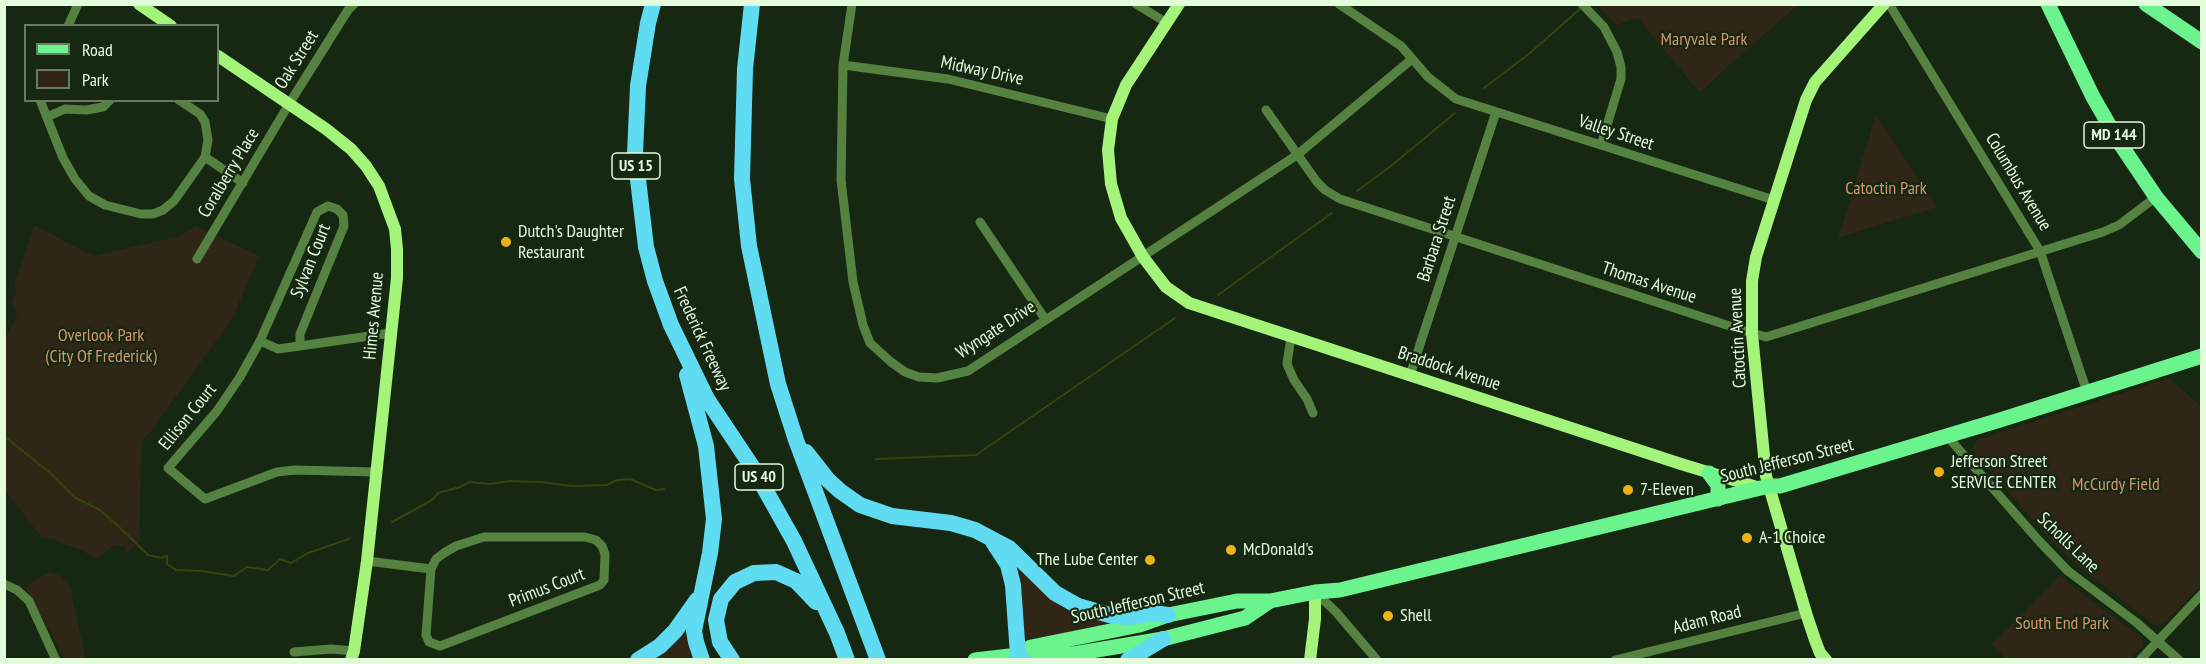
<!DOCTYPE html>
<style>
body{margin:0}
#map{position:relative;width:2206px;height:664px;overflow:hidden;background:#162712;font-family:"PT Sans Narrow",sans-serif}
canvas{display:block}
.frame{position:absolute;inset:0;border:6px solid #e3fcdb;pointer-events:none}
.legend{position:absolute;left:24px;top:24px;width:195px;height:78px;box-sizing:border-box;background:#162712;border:2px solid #687c62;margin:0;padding:8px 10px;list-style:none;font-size:18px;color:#e3fcdb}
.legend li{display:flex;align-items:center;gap:12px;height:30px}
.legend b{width:30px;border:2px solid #687c62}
</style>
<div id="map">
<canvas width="2206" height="664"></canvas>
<div class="frame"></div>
<ul class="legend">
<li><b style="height:8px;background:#6bf38e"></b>Road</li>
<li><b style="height:16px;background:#302615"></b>Park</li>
</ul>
</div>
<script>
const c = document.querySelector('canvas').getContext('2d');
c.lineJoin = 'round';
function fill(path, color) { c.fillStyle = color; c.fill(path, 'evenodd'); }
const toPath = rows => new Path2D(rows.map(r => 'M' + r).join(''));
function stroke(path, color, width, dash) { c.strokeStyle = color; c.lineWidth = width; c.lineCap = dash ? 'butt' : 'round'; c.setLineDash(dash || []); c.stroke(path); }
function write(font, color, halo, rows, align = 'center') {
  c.font = font + ' "PT Sans Narrow",sans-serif'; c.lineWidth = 4.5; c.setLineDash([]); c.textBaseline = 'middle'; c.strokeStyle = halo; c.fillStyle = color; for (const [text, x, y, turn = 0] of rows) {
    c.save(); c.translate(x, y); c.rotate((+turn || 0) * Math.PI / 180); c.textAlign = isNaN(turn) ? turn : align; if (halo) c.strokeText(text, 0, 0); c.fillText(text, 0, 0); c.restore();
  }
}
const green = toPath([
 [1598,5,1798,5,1727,67,1700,93,1638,18,1616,25],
 [1876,115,1937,207,1838,238],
 [34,225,93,256,180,236,196,226,259,256,232,319,152,430,142,441,139,541,126,554,124,546,118,545,111,547,99,558,94,558,80,549,62,544,54,539,41,537,5,490,5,338,17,317,12,301,17,292,14,285],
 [2169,378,2201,406,2202,584,2167,621,2159,625,2153,624,2081,568,2054,544,1974,453,1974,447,1977,440],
 [1016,560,1115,622,1065,634,1026,639,1016,574],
 [49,572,61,576,70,587,86,659,65,659,25,587],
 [2059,576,2142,638,2143,646,2130,659,2007,659,1992,644],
 [687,621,696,659,647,660]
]);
const stream = toPath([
 [1484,88,1530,53,1581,8],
 [1357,191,1391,166,1455,113],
 [1218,295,1332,213],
 [4,436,49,472,74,497,100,510,114,522,148,555,161,558,167,556,167,564,176,570,201,571,234,576,247,567,268,570,280,559,291,563,308,553,349,539],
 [876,459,976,455,1175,318],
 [392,522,432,500,438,493,460,487,470,482,491,484,509,481,540,482,572,486,607,485,617,480,630,479,656,490,664,489]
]);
const street = toPath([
 [852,4,843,65,841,180,853,282,863,325,870,343,891,362,905,372,919,377,937,378,968,371,1297,155,1412,59],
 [1136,4,1167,23],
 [1339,4,1401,46,1428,77,1456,99,1774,200],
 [1582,4,1604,27,1617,52,1621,67,1621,79,1601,145],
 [1889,4,2040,251,2087,392],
 [68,26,78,4],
 [843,65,948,79,1112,119],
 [40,100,63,158,75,179,89,196,105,205,141,214,153,214,163,210,174,201,205,157,208,140,205,122,200,114,179,100],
 [1266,110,1317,182,1325,190,1340,199,1745,331,1766,337,2103,232,2119,225,2156,197],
 [47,117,65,109,86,110,103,107,110,100],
 [205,157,243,183],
 [980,222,1045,319],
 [197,259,289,104,348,10,354,4],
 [1291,337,1287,364,1294,380,1307,399,1313,413],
 [260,341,317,212,328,206,337,209,343,215,344,226,300,334,300,346],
 [1410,375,1496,112],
 [1947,436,2040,542,2068,571,2137,623,2179,660],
 [375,472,295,470,277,472,205,499,168,468,217,411,240,377,260,341,278,349,391,333],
 [367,561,431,569,436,559,444,553,456,546,484,537,585,537,596,540,602,546,605,554,604,580,600,585,440,646,429,642,426,635,431,569],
 [4,584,17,590,29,601,56,660],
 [1315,592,1336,612,1377,660],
 [294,652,331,649,354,651],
 [1615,660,1806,613],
 [2140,660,2202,594]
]);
const secondary = toPath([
 [139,4,171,26],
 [1179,4,1126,85,1112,119,1108,150,1111,184,1121,218,1143,257,1166,287,1189,303,1681,464,1760,488],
 [218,56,326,129,351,149,366,166,379,186,395,229,397,249,397,278,367,561,354,651,351,660],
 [1310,660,1315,619,1315,592],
 [1826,660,1820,653,1815,640,1806,613,1766,476,1752,334,1752,281,1756,257,1806,100,1815,82,1884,4]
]);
const primary = toPath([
 [2048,4,2093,97,2119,142,2156,197,2202,252],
 [2146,4,2202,42],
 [1709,473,1718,485,1718,499],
 [975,660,1018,655,1031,647,1140,625,1168,615,1237,601,1270,601,1315,592,1340,590,1769,486,1780,486,2000,420,2202,356],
 [1037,660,1163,639,1245,618,1270,601]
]);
const highway = toPath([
 [653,4,648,23,638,86,635,154,646,247,655,281,671,325,707,399,753,468,794,541,837,633,847,660],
 [752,4,745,69,742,179,749,246,778,384,796,440,878,660],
 [687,375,706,446,714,519,710,553,694,631,696,642,702,660],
 [806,452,828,480,840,491,860,505,892,516,951,523,975,530,1009,548,1055,593,1078,606,1113,616,1131,617,1153,613,1168,615],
 [993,542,1008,565,1013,585,1018,655,1023,660],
 [638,660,660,646,675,631,697,600],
 [732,660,720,642,716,620,721,599,735,582,754,573,776,572,796,581,816,602],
 [1128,660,1163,639]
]);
const markers = [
 [506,242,6,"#edb316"],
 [1939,472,6,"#edb316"],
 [1628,490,6,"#edb316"],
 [1747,538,6,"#edb316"],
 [1231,550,6,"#edb316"],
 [1150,560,6,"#edb316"],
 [1388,616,6,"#edb316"]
];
const shields = [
 [2114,135,60],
 [636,166,48],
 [759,477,48]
];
const shieldNames = [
 ["MD 144",2114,135],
 ["US 15",636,166],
 ["US 40",759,477]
];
const parkNames = [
 ["Maryvale Park",1704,40],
 ["Catoctin Park",1886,189],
 ["Overlook Park",101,336],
 ["(City Of Frederick)",101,357],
 ["McCurdy Field",2116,485],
 ["South End Park",2062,624]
];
const streetNames = [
 ["Oak Street",297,60,-58],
 ["Midway Drive",982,71,12],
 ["Valley Street",1616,133,18],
 ["Coralberry Place",229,173,-59],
 ["Columbus Avenue",2018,182,59],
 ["Barbara Street",1437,239,-72],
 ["Sylvan Court",311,261,-68],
 ["Thomas Avenue",1649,283,18],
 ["Himes Avenue",374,316,-85],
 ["Wyngate Drive",996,330,-33],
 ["Catoctin Avenue",1738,338,-93],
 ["Frederick Freeway",702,339,65],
 ["Braddock Avenue",1449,369,18],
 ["Ellison Court",188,417,-51],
 ["South Jefferson Street",1787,461,-14],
 ["Scholls Lane",2068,543,44],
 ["Primus Court",547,588,-21],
 ["South Jefferson Street",1138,603,-13],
 ["Adam Road",1707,620,-14]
];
const poiNames = [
 ["Dutch's Daughter",518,232],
 ["Restaurant",518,253],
 ["Jefferson Street",1951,462],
 ["SERVICE CENTER",1951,483],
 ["7-Eleven",1640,490],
 ["A-1 Choice",1759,538],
 ["McDonald's",1243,550],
 ["The Lube Center",1138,560,"right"],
 ["Shell",1400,616]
];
fill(green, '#302615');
stroke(stream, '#35430f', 2);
stroke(street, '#568241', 9);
stroke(secondary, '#a3f479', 12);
stroke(primary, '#6bf38e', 15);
stroke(highway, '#5fdcf2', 16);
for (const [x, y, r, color] of markers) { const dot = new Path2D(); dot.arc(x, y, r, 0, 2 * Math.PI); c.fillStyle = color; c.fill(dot); stroke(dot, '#162712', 2); }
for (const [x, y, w] of shields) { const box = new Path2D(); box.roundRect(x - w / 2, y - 13, w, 26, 4.5); c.fillStyle = '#162712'; c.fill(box); stroke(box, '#e3fcdb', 1.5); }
write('bold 16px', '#e3fcdb', null, shieldNames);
write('18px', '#d7956b', '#162712', parkNames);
write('18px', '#e3fcdb', '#162712', streetNames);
write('18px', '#e3fcdb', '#162712', poiNames, 'left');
</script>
